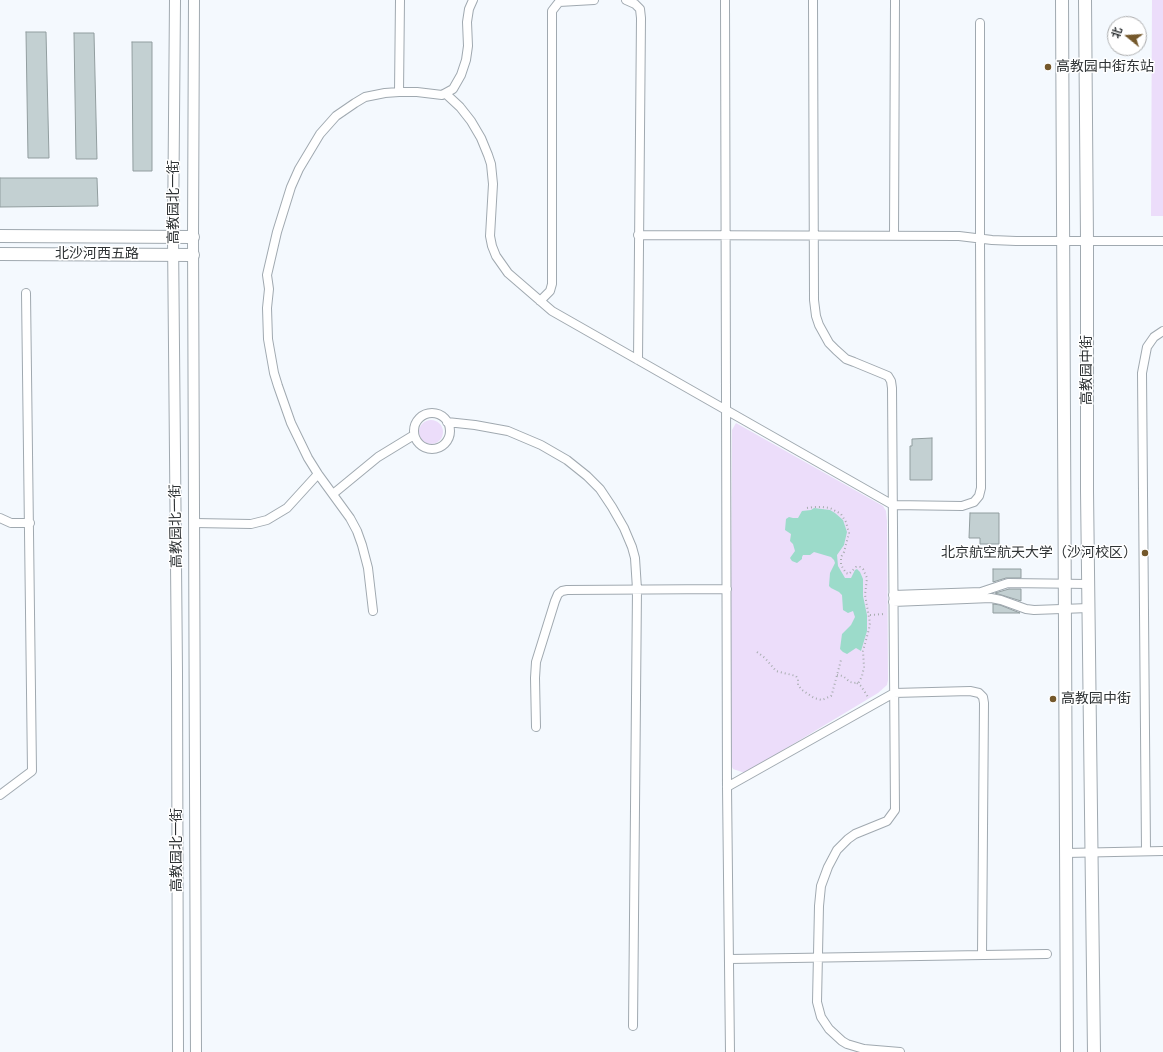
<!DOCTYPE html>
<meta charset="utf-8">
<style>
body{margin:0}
#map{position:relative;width:1163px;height:1052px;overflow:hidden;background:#f4f9fe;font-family:"Playfair Display","Noto Sans SC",serif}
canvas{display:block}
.north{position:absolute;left:1107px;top:16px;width:40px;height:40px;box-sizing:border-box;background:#fff;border:1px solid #acadae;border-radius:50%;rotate:288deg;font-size:11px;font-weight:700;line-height:16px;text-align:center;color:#2f3335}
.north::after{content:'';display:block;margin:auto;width:14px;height:18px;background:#74582b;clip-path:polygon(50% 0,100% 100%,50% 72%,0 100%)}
</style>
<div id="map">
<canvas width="1163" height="1052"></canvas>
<div class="north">北</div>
</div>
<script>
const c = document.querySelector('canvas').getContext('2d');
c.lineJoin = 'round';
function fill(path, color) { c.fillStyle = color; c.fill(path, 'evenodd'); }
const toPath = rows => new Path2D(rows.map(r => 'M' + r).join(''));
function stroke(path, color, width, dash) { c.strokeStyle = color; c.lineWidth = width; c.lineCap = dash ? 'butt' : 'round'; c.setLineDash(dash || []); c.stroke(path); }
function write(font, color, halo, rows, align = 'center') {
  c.font = font + ' "Playfair Display","Noto Sans SC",serif'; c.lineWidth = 3; c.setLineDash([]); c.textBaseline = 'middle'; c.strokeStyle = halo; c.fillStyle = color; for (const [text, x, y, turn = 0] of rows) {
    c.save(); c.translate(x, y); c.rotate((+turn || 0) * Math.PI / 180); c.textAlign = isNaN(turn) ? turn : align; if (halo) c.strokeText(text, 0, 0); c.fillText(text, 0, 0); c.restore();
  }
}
const green = toPath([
 [1152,0,1163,0,1163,216,1151,216],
 '419 432a12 12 0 1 1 24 0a12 12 0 1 1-24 0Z',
 [736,423,883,506,886,511,887,521,888,680,887,685,878,693,745,773,733,769,730,763,732,430]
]);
const water = toPath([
 [814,508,830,510,835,513,843,520,847,532,844,545,837,555,838,566,845,578,851,578,855,570,857,569,860,572,863,579,863,596,867,615,867,631,861,651,856,648,847,654,843,652,840,649,842,634,851,625,855,617,853,611,848,613,843,610,842,595,839,592,831,588,829,586,830,573,835,563,834,560,831,557,814,552,810,555,803,555,802,557,802,559,797,563,792,561,790,558,795,551,793,544,790,541,791,534,785,530,786,519,789,517,793,518,798,518,802,511,811,510]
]);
const building = toPath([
 [26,32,46,32,49,158,28,158,26,32],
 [74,33,94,33,97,159,76,159,74,33],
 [132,42,152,42,152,171,133,171,132,42],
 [0,178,97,178,98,206,0,207,0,178],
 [932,438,932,480,910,480,910,446,912,446,912,439,932,438],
 [970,513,999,513,999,544,980,544,980,538,969,538,970,513],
 [993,569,1021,569,1021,578,1006,578,993,582,993,569],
 [1009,589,1021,589,1021,601,995,593,1009,589],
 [993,604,1000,605,1020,613,993,613,993,604]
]);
const path = toPath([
 [807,508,814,507,822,507,830,508,841,514,846,522,849,533,844,552,841,557,841,565,846,573,849,574,856,567,860,567,863,569,867,578,865,595,870,623,869,629,863,651,864,667,862,676,859,682,854,683,850,682,843,676,837,675],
 [870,615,884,614],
 [757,652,765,658,776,671,796,676,798,679,798,685,802,690,814,698,822,700,831,696,832,694,841,660],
 [857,683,861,686,868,697]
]);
const minor = toPath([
 [626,0,635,4,640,9,641,18,638,360],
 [725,0,727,787,730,1052],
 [813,0,814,300,816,316,819,325,829,343,836,350,846,359,854,362,888,376,891,381,892,388,895,810,887,821,855,834,848,839,837,850,828,867,821,886,819,906,817,1002,821,1017,829,1029,842,1041,847,1044,864,1049,900,1052],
 [399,92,400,0],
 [446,94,460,107,471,121,481,138,488,155,491,164,493,184,490,236,492,246,496,256,508,273,552,311,893,505,962,506,974,502,979,496,981,488,980,239,980,23],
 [638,235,959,236,992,240,1016,241,1163,241],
 [894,235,895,0],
 [540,301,550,291,552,284,552,11,559,2,594,0],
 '414 431a18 18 0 1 1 36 0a18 18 0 1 1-36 0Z',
 [447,422,475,425,508,431,541,445,567,460,587,476,600,489,612,507,624,528,632,547,635,558,637,589,633,1026],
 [333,494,378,457,414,435],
 [0,518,11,523,30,523],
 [195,523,251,524,267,520,287,508,318,474],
 [893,595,981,592,1008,583,1088,584],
 [893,602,991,598,1001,600,1026,609,1034,610,1089,608],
 [373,611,368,568,362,545,357,531,350,518,318,474,308,458,291,423,278,386,274,373,268,339,267,308,269,289,267,275,277,232,291,187,299,169,320,134,336,116,355,103,365,97,385,93,399,92,417,92,442,95,453,89,461,75,466,60,468,46,467,22,469,9,473,0],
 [536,727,535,678,536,662,555,601,558,594,562,591,567,590,727,589],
 [727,787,894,693,970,691,979,693,983,697,984,703,982,955],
 [0,795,32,771,26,293],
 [1146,851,1142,373,1147,347,1154,337,1163,331],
 [1066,853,1163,851],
 [730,959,1047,954]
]);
const tertiary = toPath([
 [175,0,173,238,177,672,178,1052],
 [194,0,193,237,196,1052]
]);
const secondary = toPath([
 [1062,0,1067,1052],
 [1085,0,1087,240,1087,491,1094,1052],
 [0,236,193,237],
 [0,254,193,255]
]);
const markers = [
 [1048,67,4,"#74582b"],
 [1145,553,4,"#74582b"],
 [1053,699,4,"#74582b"]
];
const poiNames = [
 ["高教园中街东站",1056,67],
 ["北京航空航天大学（沙河校区）",1137,553,"right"],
 ["高教园中街",1061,699]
];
const streetNames = [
 ["高教园北一街",174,202,-90],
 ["北沙河西五路",97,254],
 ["高教园中街",1087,370,-90],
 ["高教园北一街",176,526,-91],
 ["高教园北一街",177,850,-90]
];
fill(green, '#ecddfa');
fill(water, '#9cdbca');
fill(building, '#c3d0d2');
stroke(building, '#919d9f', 1);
stroke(minor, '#a0a9b0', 10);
stroke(tertiary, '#a0a9b0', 12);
stroke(secondary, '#a0a9b0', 14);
stroke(path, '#a8adb0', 2, [1, 3]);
stroke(minor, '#fff', 8);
stroke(tertiary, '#fff', 10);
stroke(secondary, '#fff', 12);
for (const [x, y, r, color] of markers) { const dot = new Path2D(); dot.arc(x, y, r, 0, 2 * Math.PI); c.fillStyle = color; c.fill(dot); stroke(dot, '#fff', 1.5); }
write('14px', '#2f3335', '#fff', poiNames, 'left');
write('14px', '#2f3335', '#fff', streetNames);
</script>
